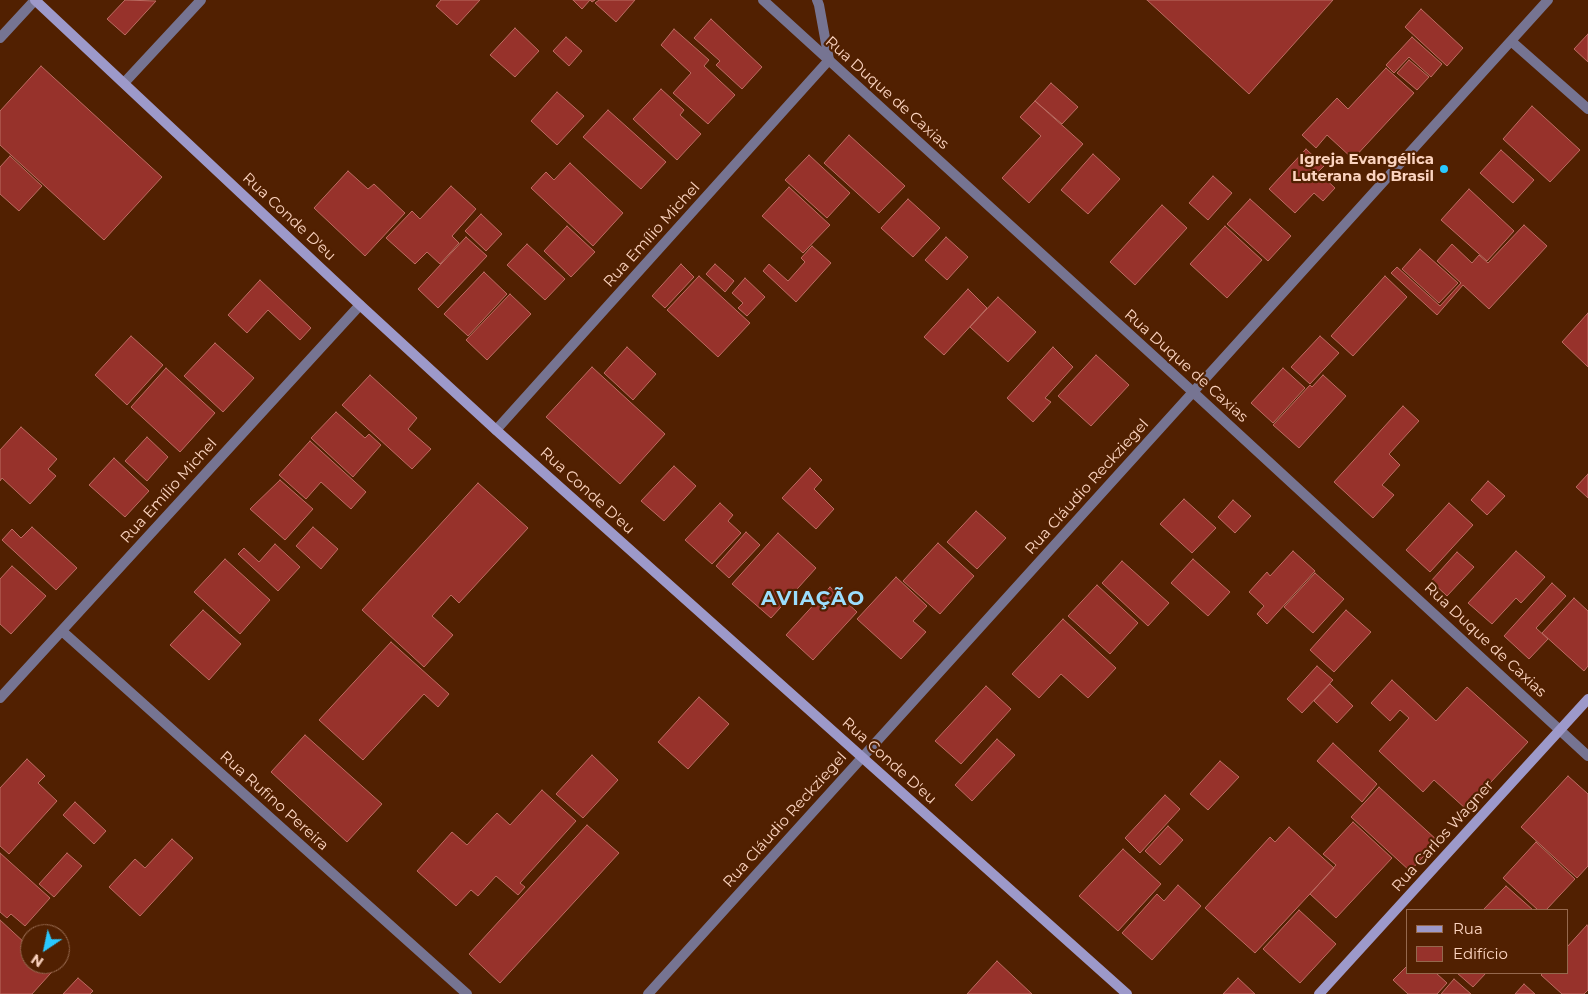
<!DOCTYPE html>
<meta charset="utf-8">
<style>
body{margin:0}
#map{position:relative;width:1588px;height:994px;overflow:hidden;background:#512001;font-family:Montserrat,sans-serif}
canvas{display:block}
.legend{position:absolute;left:1406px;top:909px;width:162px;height:65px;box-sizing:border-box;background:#512001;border:1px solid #95684d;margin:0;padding:6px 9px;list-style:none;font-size:15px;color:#fcd4c0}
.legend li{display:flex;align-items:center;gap:10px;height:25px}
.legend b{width:25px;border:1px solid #95684d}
.north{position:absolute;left:20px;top:924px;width:50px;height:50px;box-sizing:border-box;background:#512001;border:1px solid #95684d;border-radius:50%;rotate:214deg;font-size:14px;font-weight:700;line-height:20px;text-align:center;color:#fcd4c0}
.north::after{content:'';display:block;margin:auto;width:18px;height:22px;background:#29c8ff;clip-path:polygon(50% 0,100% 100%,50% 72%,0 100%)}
</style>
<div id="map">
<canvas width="1588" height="994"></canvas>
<ul class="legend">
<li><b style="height:6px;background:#9d99ca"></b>Rua</li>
<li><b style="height:14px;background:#97322b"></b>Edifício</li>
</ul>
<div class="north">N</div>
</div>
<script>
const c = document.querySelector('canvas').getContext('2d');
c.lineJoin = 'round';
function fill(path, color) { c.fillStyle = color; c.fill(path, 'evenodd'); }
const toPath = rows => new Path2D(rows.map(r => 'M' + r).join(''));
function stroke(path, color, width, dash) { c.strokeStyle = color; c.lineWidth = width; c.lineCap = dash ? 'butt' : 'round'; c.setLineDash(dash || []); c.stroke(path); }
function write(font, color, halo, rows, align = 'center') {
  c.font = font + ' Montserrat,sans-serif'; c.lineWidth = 4.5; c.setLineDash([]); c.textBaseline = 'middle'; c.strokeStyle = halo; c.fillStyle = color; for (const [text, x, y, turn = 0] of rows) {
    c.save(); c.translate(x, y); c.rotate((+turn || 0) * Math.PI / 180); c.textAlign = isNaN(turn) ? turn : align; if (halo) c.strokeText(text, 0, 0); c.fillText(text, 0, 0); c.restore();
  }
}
const building = toPath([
 [125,0,156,1,125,35,107,19,125,0],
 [441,0,480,0,457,25,436,6,441,0],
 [573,0,595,0,592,2,590,0,582,9,573,0],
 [599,0,635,0,616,22,595,3,599,0],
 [1147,0,1333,0,1249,94,1147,0],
 [1421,9,1463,48,1447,66,1405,27,1421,9],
 [711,19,762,67,742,89,716,65,720,61,694,38,711,19],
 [515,28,539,51,515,77,490,55,515,28],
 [674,29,709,60,704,66,735,95,708,124,673,93,691,73,661,45,674,29],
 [1588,34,1588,62,1574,49,1588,34],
 [566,37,582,51,569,66,553,51,566,37],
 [1412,37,1442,64,1431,77,1409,57,1394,73,1386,65,1412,37],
 [1409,60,1429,77,1417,90,1397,73,1409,60],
 [41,66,162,177,104,240,0,145,0,111,41,66],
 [1386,68,1414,93,1353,159,1327,135,1316,148,1302,135,1337,98,1348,109,1386,68],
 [1051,83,1078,107,1062,124,1035,101,1051,83],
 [661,89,684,110,680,115,701,134,677,160,633,119,661,89],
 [557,92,584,116,557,145,531,121,557,92],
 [1035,101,1083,144,1029,203,1002,178,1041,136,1020,117,1035,101],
 [1532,106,1580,150,1550,182,1503,139,1532,106],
 [608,110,666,162,641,189,583,137,608,110],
 [849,135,905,186,879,213,824,163,849,135],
 [1306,149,1324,166,1318,172,1335,188,1323,201,1314,193,1295,213,1269,189,1306,149],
 [1501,150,1534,180,1513,203,1480,173,1501,150],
 [1093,154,1120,179,1088,214,1061,190,1093,154],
 [809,155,850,193,827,218,785,180,809,155],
 [10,156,42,186,19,211,0,194,0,167,10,156],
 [570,163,623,213,593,246,531,188,546,172,554,180,570,163],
 [348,171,368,189,374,184,405,213,365,256,314,208,348,171],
 [1213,176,1232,193,1208,220,1189,203,1213,176],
 [451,186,476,209,452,236,459,243,440,264,427,252,415,264,386,238,412,211,420,219,451,186],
 [789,187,830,225,803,253,762,216,789,187],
 [1469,189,1514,231,1487,261,1441,220,1469,189],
 [908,199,940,228,913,257,881,228,908,199],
 [1250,199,1291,236,1268,261,1227,224,1250,199],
 [1162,205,1187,228,1135,285,1110,262,1162,205],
 [481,214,502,234,486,251,465,231,481,214],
 [1524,225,1547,246,1489,309,1463,285,1437,315,1391,273,1397,267,1440,306,1461,283,1437,261,1452,244,1472,263,1479,255,1488,263,1524,225],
 [567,226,595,252,571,277,544,251,567,226],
 [1225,226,1262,260,1227,298,1190,264,1225,226],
 [466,237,487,256,438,308,418,289,466,237],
 [946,237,968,257,947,280,925,260,946,237],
 [527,244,565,279,545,300,507,265,527,244],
 [812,246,831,263,796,302,763,271,769,264,788,281,805,262,801,258,812,246],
 [1420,249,1458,283,1439,303,1402,269,1420,249],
 [681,264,694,277,665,308,652,296,681,264],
 [715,264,734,281,725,292,706,274,715,264],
 [484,272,507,294,468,336,444,314,484,272],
 [699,276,750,323,718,357,667,310,699,276],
 [1385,276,1407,297,1353,356,1331,336,1385,276],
 [745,278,765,297,747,316,738,308,743,303,732,293,745,278],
 [260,280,311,328,300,340,268,310,247,333,228,315,260,280],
 [968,289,987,308,944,355,924,337,968,289],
 [510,294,531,314,487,360,466,340,510,294],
 [998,297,1036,332,1008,362,970,327,998,297],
 [1588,313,1588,367,1562,342,1588,313],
 [131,336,163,365,127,405,95,375,131,336],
 [1320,336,1339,353,1310,384,1291,367,1320,336],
 [215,343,254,378,223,412,184,376,215,343],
 [627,347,656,374,633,400,604,373,627,347],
 [1053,347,1073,367,1045,398,1051,402,1033,422,1007,398,1053,347],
 [1096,355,1129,385,1091,426,1058,396,1096,355],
 [592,367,665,434,620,484,546,417,592,367],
 [166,368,215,413,180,452,131,407,166,368],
 [1283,368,1305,388,1273,423,1251,403,1283,368],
 [370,375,417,418,408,429,431,449,412,469,342,405,370,375],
 [1323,375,1346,396,1299,448,1273,425,1310,385,1312,387,1323,375],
 [1403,406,1419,421,1389,454,1400,465,1382,485,1394,495,1373,518,1334,482,1403,406],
 [336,412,365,438,369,434,381,445,353,477,311,438,336,412],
 [21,427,57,459,48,469,56,476,30,504,2,478,0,481,0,450,21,427],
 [147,437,168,457,147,481,125,461,147,437],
 [310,441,366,492,351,509,321,482,306,499,279,475,310,441],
 [114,458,149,491,125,517,89,485,114,458],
 [674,466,696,486,664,521,641,501,674,466],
 [810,468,822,480,814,489,834,509,816,529,782,498,810,468],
 [1588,474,1588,498,1576,487,1588,474],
 [280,480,313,509,285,540,250,509,280,480],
 [1488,481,1505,496,1487,515,1471,500,1488,481],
 [478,483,528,528,459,603,451,595,432,616,453,635,424,667,362,610,478,483],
 [1184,499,1216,528,1192,553,1160,524,1184,499],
 [1233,500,1251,516,1235,533,1218,517,1233,500],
 [720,503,733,515,728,521,741,533,712,564,685,540,720,503],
 [1449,503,1473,525,1430,572,1406,550,1449,503],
 [976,511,1006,538,977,569,947,542,976,511],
 [32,527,77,568,56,590,2,540,12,529,21,538,32,527],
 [313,527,338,549,321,569,296,546,313,527],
 [746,532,760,545,729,578,716,566,746,532],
 [778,533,816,568,771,618,732,584,778,533],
 [938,543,974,576,940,614,903,581,938,543],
 [275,544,300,567,278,591,238,554,244,548,259,562,275,544],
 [1293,551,1315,571,1267,624,1257,614,1264,606,1249,592,1267,572,1270,576,1293,551],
 [1516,551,1545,577,1521,603,1516,598,1492,624,1468,603,1516,551],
 [1457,552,1474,567,1447,596,1431,581,1457,552],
 [225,559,270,600,240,634,194,592,225,559],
 [1193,559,1230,592,1208,616,1171,583,1193,559],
 [1122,561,1169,603,1148,626,1102,583,1122,561],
 [12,566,46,596,11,634,0,624,0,579,12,566],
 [1315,573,1344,599,1313,633,1284,607,1315,573],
 [896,577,927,606,913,621,926,632,901,659,857,619,896,577],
 [1552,583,1566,596,1536,628,1548,639,1529,659,1504,636,1552,583],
 [1097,585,1138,623,1110,654,1068,616,1097,585],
 [830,587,857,612,813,660,786,635,830,587],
 [1574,598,1588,611,1588,666,1584,671,1542,633,1574,598],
 [203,610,241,644,209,680,170,645,203,610],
 [1346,610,1371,632,1334,672,1310,650,1346,610],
 [1063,619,1116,668,1088,698,1061,674,1039,698,1012,674,1063,619],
 [391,642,449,694,438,707,424,694,363,760,319,720,391,642],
 [1317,666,1333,680,1302,713,1287,699,1317,666],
 [1392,680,1436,721,1467,687,1528,742,1466,809,1434,780,1423,792,1379,751,1409,718,1400,710,1390,721,1371,703,1392,680],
 [1330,684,1353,706,1337,723,1314,701,1330,684],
 [986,686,1011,709,961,764,935,741,986,686],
 [699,697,729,724,688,769,658,742,699,697],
 [305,735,382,804,347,842,271,772,305,735],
 [997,739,1015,755,972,801,955,785,997,739],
 [1333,743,1377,784,1362,802,1317,761,1333,743],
 [592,755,618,780,583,818,556,794,592,755],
 [27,759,45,776,38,783,57,801,9,854,0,846,0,788,27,759],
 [1220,761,1239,777,1208,810,1190,794,1220,761],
 [1568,776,1588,794,1588,866,1577,878,1521,827,1568,776],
 [1379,787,1438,841,1410,871,1351,817,1379,787],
 [542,790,576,821,520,883,525,887,518,895,496,876,478,896,471,890,456,906,417,871,452,832,467,845,497,813,510,825,542,790],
 [1165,795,1180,809,1140,853,1125,838,1165,795],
 [75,802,106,831,94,844,63,815,75,802],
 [1353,822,1392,858,1336,918,1310,894,1336,865,1323,854,1353,822],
 [587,825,619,853,500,983,469,954,587,825],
 [1168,826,1183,840,1160,865,1145,851,1168,826],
 [1289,827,1334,868,1255,953,1205,908,1270,837,1275,842,1289,827],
 [172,839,193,858,140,916,109,887,135,859,145,868,172,839],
 [1536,842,1575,879,1546,910,1538,910,1503,878,1536,842],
 [1123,849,1161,884,1118,931,1079,896,1123,849],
 [0,853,50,898,25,926,11,914,7,918,0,912,0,853],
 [67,853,82,866,54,897,39,884,67,853],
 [1178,885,1201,906,1152,960,1122,933,1157,894,1164,901,1178,885],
 [1506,886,1533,910,1483,910,1506,886],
 [1299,910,1336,944,1300,983,1263,949,1299,910],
 [0,920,26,944,30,940,30,964,59,964,32,994,0,994,0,920],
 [1587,925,1588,927,1588,990,1584,994,1562,994,1541,975,1543,973,1567,973,1567,947,1587,925],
 [997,961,1032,994,967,994,997,961],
 [1407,966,1407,973,1436,973,1447,983,1437,994,1408,994,1393,980,1407,966],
 [1457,973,1486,973,1473,987,1457,973],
 [78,978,93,991,90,994,63,994,78,978],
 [1238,978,1255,994,1223,994,1238,978],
 [1454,979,1471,994,1441,994,1454,979],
 [1524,984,1535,994,1515,994,1524,984]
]);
const lane = toPath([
 [817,0,819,5,829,60]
]);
const street = toPath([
 [763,0,1193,392,1588,756],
 [0,38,35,0],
 [1511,41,1588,109],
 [124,83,201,0],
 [496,430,829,60],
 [62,631,467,994],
 [0,698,360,305],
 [648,994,1548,0]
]);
const secondary = toPath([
 [35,0,360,305,496,430,1127,994],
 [1319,994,1588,699]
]);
const markers = [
 [1444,169,5,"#29c8ff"]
];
const streetNames = [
 ["Rua Duque de Caxias",887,93,42],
 ["Rua Conde D'eu",289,217,43],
 ["Rua Emílio Michel",652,235,-48],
 ["Rua Duque de Caxias",1186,366,42],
 ["Rua Cláudio Reckziegel",1087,487,-48],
 ["Rua Emílio Michel",169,491,-48],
 ["Rua Conde D'eu",587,491,42],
 ["Rua Duque de Caxias",1485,640,43],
 ["Rua Conde D'eu",889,761,42],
 ["Rua Rufino Pereira",274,801,42],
 ["Rua Cláudio Reckziegel",785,820,-48],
 ["Rua Carlos Wagner",1443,836,-48]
];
const poiNames = [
 ["Igreja Evangélica",1434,160],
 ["Luterana do Brasil",1434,177]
];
const districtNames = [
 ["AVIAÇÃO",813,599]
];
fill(building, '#97322b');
stroke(building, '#bc6c62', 1);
stroke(lane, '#767492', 10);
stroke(street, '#767492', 10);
stroke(secondary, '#9d99ca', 10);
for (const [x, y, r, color] of markers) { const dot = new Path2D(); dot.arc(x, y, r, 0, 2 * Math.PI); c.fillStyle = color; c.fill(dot); stroke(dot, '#512001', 2); }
write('15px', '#fcd4c0', '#512001', streetNames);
write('bold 15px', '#fcd4c0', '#512001', poiNames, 'right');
c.letterSpacing = '1px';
write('bold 20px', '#9bdefd', '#512001', districtNames);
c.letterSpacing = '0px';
</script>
